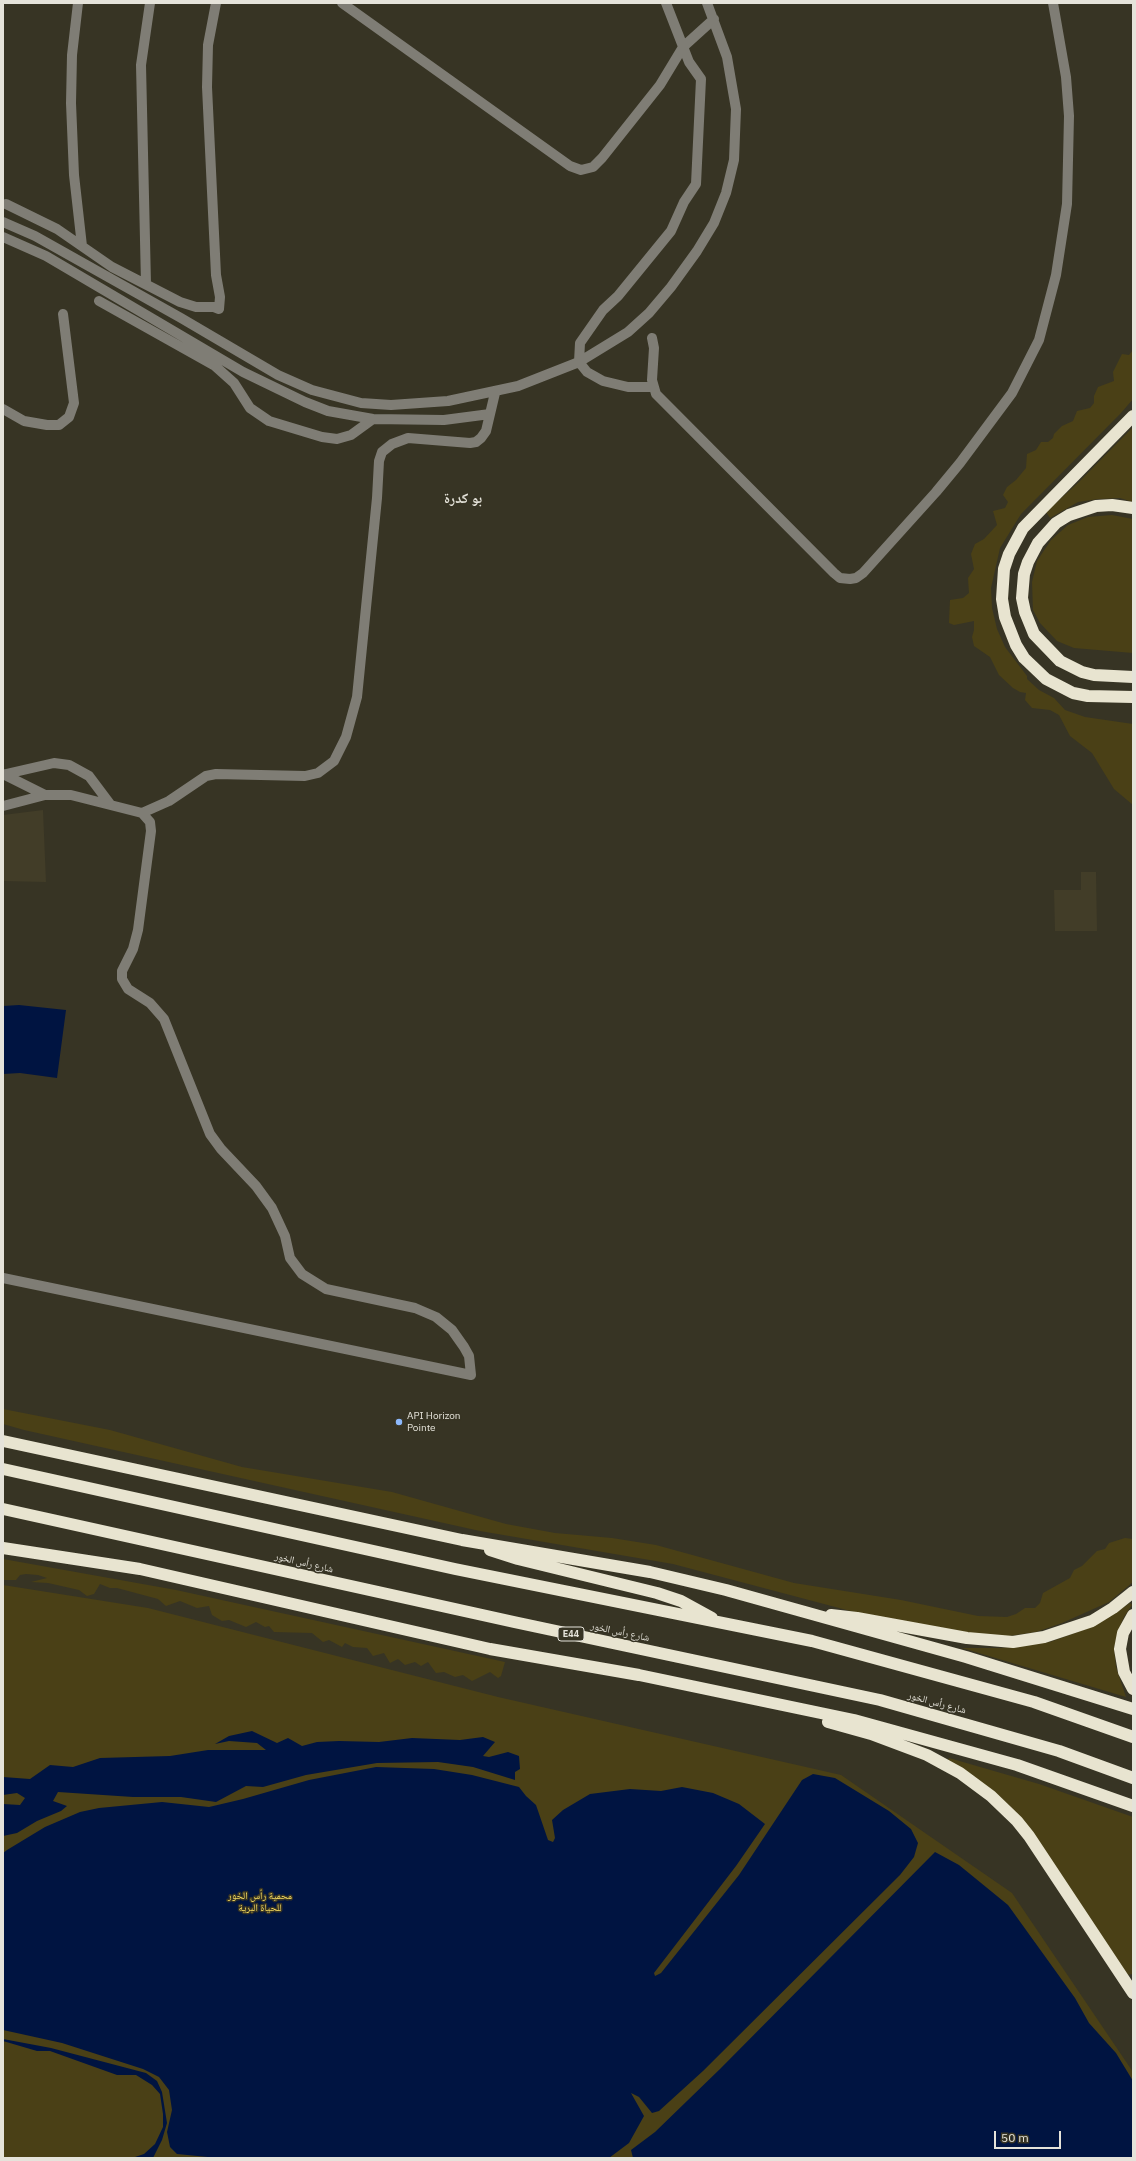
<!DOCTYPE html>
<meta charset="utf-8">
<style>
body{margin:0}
#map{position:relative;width:1136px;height:2161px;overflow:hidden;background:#373424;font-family:"IBM Plex Sans",sans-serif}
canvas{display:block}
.frame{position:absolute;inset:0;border:4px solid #e5e3da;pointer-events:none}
.scale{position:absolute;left:994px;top:2131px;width:67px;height:18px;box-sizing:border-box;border:2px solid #e5e3da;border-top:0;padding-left:5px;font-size:12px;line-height:14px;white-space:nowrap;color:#e5e3da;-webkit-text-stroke:3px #373424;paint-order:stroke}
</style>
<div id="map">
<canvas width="1136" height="2161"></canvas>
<div class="frame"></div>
<div class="scale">50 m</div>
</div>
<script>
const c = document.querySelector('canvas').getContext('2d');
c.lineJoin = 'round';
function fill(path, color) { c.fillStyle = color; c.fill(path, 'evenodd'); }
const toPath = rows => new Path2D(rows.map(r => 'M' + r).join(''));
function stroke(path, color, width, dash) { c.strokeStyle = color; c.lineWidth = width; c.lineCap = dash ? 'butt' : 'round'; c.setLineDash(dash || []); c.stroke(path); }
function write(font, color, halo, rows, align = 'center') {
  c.font = font + ' "IBM Plex Sans","Noto Naskh Arabic",sans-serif'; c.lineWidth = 3; c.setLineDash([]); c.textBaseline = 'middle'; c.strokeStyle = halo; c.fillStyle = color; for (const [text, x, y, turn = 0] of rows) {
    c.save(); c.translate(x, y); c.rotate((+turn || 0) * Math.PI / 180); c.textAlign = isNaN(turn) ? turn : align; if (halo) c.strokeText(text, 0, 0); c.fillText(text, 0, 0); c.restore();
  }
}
const built = toPath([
 [43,810,46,882,3,881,3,815],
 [1081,872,1096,872,1097,931,1055,931,1054,890,1081,890]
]);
const green = toPath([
 [1133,350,1133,399,1121,413,1021,514,1000,548,991,588,992,608,997,629,1005,647,1027,676,1027,679,1039,690,1054,698,1065,710,1085,717,1133,724,1133,805,1114,789,1092,753,1070,736,1059,715,1050,710,1032,708,1025,700,1026,693,1020,692,1013,688,999,675,990,657,974,646,972,637,974,630,974,621,954,625,949,623,950,600,963,598,969,593,968,578,974,569,971,554,975,544,984,539,997,525,993,511,1005,508,1008,502,1003,495,1007,487,1016,480,1026,468,1027,454,1036,450,1041,442,1048,442,1053,438,1054,434,1062,426,1073,421,1077,411,1090,408,1094,403,1094,396,1098,387,1114,381,1113,372,1122,354,1129,355],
 [1133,427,1133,502,1120,498,1098,499,1078,502,1050,518,1046,512,1079,482],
 [1112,515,1133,519,1133,653,1074,648,1057,641,1040,623,1033,610,1032,582,1037,561,1051,540,1068,525,1088,517],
 [3,1409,110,1430,242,1467,392,1492,506,1524,555,1533,612,1538,656,1545,794,1583,901,1600,978,1616,1007,1617,1016,1614,1025,1608,1035,1608,1040,1603,1043,1593,1070,1578,1074,1570,1082,1566,1097,1551,1105,1549,1109,1543,1125,1538,1133,1539,1133,1582,1109,1602,1062,1623,1036,1632,1009,1636,987,1636,858,1613,673,1564,480,1531,24,1430,3,1424],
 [3,1559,176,1590,505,1662,501,1676,498,1678,490,1672,472,1681,463,1675,455,1677,444,1672,436,1673,428,1662,421,1666,415,1662,405,1665,398,1659,390,1663,384,1653,373,1656,367,1648,353,1647,345,1643,342,1647,329,1640,323,1642,312,1633,274,1632,269,1626,265,1627,256,1622,246,1627,229,1620,222,1621,212,1615,209,1606,197,1608,180,1601,166,1606,158,1599,117,1588,110,1588,100,1584,94,1594,87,1596,79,1590,48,1583,31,1582,47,1578,38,1575,26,1574,20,1575,16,1580,3,1580],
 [3,1585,148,1608,498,1697,841,1775,1012,1893,1133,2072,1133,2158,3,2158],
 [1130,1603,1132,1605,1124,1617,1118,1631,1114,1648,1116,1667,1126,1697,962,1648,1001,1648,1050,1642,1094,1626],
 [949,1758,1039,1784,1133,1817,1133,1974,1126,1975,1039,1846,948,1760]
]);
const water = toPath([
 [19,1005,66,1010,57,1078,20,1073,3,1074,3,1006],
 [252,1731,277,1743,288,1738,302,1746,317,1742,339,1741,379,1742,412,1738,460,1740,483,1737,495,1742,483,1756,489,1757,508,1752,519,1756,520,1769,515,1772,515,1780,473,1767,438,1762,377,1763,306,1775,263,1787,246,1786,216,1802,181,1797,133,1797,58,1792,53,1801,67,1806,61,1811,37,1821,17,1833,3,1836,3,1804,20,1805,25,1798,17,1793,3,1795,3,1777,30,1779,50,1765,73,1767,100,1758,170,1756,208,1750,266,1750,257,1743,229,1741,215,1744,229,1736],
 [376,1767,434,1769,472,1775,519,1787,526,1796,536,1805,548,1840,553,1842,555,1838,552,1820,563,1810,590,1794,630,1789,661,1791,682,1787,713,1793,739,1804,765,1824,736,1866,654,1973,655,1976,661,1973,739,1875,802,1780,813,1774,835,1778,889,1811,911,1829,918,1843,914,1857,900,1875,703,2071,659,2111,652,2113,639,2097,631,2093,644,2116,629,2143,609,2158,218,2158,177,2154,170,2147,167,2132,172,2110,169,2090,159,2077,143,2069,62,2043,3,2030,3,1853,7,1850,45,1827,80,1812,99,1808,162,1802,209,1807,243,1799,309,1780],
 [935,1852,959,1865,1008,1905,1075,1998,1089,2023,1116,2053,1133,2081,1133,2158,633,2158,631,2150,655,2132,720,2069],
 [3,2039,51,2048,146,2073,157,2081,162,2092,167,2123,162,2140,153,2158,132,2158,144,2154,155,2144,163,2127,163,2114,160,2094,152,2085,136,2075,117,2075,50,2051,37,2051,3,2041]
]);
const minor = toPath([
 [78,3,72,55,71,103,74,175,82,246],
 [342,3,570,166,581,170,593,167,602,158,660,85,683,47,714,19],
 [6,204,57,229,112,267,180,302,196,307,214,307,219,309,220,297,216,275,207,87,208,45,216,3],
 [3,222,35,236,181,318,278,375,312,390,361,403,391,405,448,401,518,386,579,362,628,332,649,313,671,287,697,251,714,223,726,193,734,160,736,109,727,57,707,3],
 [3,237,46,256,243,372,305,402,328,411,373,419,444,420,490,414],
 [146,284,141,65,150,3],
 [99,301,215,366,234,383,250,408,269,421,322,437,337,439,351,435,373,419],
 [652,338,654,348,652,380,656,394,661,399,834,573,840,578,850,579,856,578,863,573,936,492,960,463,1012,393,1039,340,1056,275,1067,204,1069,116,1066,77,1053,3],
 [653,387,628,387,603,381,587,372,579,362,580,343,603,310,618,296,671,231,684,202,696,184,701,79,689,62,666,3],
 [3,409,24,421,47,425,59,425,69,417,74,403,63,314],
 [3,774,45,795],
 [6,774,54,763,69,765,89,776,110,804],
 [3,806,45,795,71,795,142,813,150,822,151,831,138,930,133,949,122,971,122,979,128,989,150,1003,164,1019,210,1134,221,1149,256,1186,272,1208,285,1236,290,1258,302,1274,326,1289,415,1308,436,1317,452,1330,464,1347,469,1356,471,1375,3,1278],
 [142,813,169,801,206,776,216,774,305,776,318,773,334,761,346,737,357,697,377,498,379,461,382,452,392,444,408,438,470,443,476,442,481,438,486,431,495,393]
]);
const highway = toPath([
 [1133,416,1023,528,1009,554,1004,569,1002,599,1005,617,1016,645,1024,658,1046,679,1073,693,1088,696,1133,697],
 [1133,508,1112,505,1096,506,1069,515,1056,523,1038,543,1028,562,1024,574,1022,598,1025,612,1034,634,1060,661,1082,672,1094,675,1133,677],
 [3,1441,462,1540,650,1572,726,1590,966,1657,1133,1709],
 [3,1469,455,1569,812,1641,1034,1702,1133,1737],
 [3,1509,514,1622,880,1700,1059,1751,1133,1778],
 [3,1548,140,1569,490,1649,639,1675,854,1720,1017,1765,1133,1806],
 [490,1550,518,1559,657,1593,681,1601,712,1618],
 [831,1615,857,1618,967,1638,1013,1642,1044,1637,1092,1621,1113,1608,1133,1592],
 [1133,1615,1123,1633,1120,1649,1124,1672,1133,1689],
 [828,1722,871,1734,927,1755,960,1773,991,1796,1017,1821,1029,1836,1133,1993]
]);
const markers = [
 [399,1422,4,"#8db9fc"]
];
const shields = [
 [571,1634,26]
];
const shieldNames = [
 ["E44",571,1634]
];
const poiNames = [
 ["API Horizon",407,1416],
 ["Pointe",407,1428]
];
const streetNames = [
 ["شارع رأس الخور",304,1563,13],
 ["شارع رأس الخور",620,1632,12],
 ["شارع رأس الخور",937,1703,15]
];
const parkNames = [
 ["محمية رأس الخور",260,1896],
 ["للحياة البرية",260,1908]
];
const districtNames = [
 ["بو كدرة",463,499]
];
fill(built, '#423d28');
fill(green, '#4a4016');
fill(water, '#001441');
stroke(minor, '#7f7d75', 10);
stroke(highway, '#e8e4d0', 12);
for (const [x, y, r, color] of markers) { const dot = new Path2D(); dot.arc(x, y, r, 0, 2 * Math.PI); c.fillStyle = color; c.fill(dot); stroke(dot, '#373424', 1.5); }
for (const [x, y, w] of shields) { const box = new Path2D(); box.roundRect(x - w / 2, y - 7, w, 14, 3); c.fillStyle = '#373424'; c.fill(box); stroke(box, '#e5e3da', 1); }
write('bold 9px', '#e5e3da', null, shieldNames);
write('10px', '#e5e3da', '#373424', poiNames, 'left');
write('10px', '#e5e3da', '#373424', streetNames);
write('10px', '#f9de61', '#373424', parkNames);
write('bold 14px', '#e5e3da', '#373424', districtNames);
</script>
